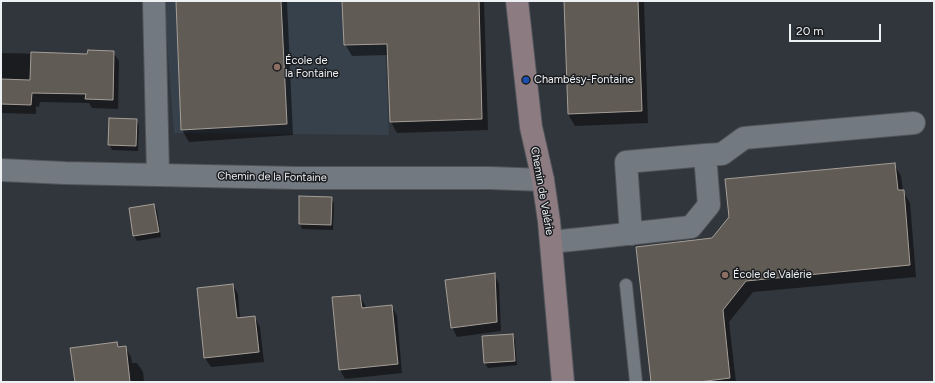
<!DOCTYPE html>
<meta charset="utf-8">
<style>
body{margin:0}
#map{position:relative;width:935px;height:383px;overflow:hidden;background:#31363c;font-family:Figtree,sans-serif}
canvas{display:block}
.frame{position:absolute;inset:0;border:2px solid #edf1f4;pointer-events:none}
.scale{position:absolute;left:789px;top:24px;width:92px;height:18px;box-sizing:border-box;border:2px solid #edf1f4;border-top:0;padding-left:5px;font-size:12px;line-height:14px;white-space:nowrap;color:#edf1f4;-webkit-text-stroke:3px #1b1d20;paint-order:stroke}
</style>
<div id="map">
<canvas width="935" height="383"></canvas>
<div class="frame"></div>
<div class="scale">20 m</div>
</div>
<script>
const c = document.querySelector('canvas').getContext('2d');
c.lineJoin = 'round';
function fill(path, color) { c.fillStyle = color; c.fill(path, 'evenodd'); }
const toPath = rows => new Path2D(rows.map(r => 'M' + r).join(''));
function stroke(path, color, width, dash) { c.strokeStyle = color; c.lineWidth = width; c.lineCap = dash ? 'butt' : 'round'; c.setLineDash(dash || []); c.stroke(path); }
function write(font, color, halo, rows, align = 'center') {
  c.font = font + ' Figtree,sans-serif'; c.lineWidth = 3; c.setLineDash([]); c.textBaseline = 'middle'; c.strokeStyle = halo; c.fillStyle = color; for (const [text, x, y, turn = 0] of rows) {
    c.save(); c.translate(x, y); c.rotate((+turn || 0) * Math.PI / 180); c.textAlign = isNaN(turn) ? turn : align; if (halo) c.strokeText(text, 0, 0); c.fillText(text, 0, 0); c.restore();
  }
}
const built = toPath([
 [164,1,383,1,389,135,174,133]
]);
const shadow = toPath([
 [177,1,287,1,293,135,189,142,182,130],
 [343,1,484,1,488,130,397,133,391,122,388,55,352,56,345,44],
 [565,1,644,1,648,123,575,126,568,114],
 [113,52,119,61,118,109,92,108,89,103,40,102,39,107,36,106,36,114,1,113,1,53,88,55],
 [136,120,139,125,138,151,112,150,110,145],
 [894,164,901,176,903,191,910,203,916,277,753,292,729,322,736,382,652,382,712,239],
 [300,197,331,198,334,203,333,230,302,229,300,224],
 [154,205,157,210,161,237,137,241,134,236],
 [494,274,499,284,501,331,457,337,452,327],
 [233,285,238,294,240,319,255,317,260,327,264,362,211,367,205,358],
 [360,296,365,305,366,309,392,306,397,316,402,373,345,379,340,370],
 [512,335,515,340,517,365,488,368,485,363,483,337],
 [117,343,120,348,125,347,131,357,132,363,137,363,143,372,144,382,76,382]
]);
const building = toPath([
 [176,1,281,1,287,124,181,130,176,1],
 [342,1,479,1,482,119,390,122,387,44,344,45,342,1],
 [564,1,638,1,642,111,568,114,564,1],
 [88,50,114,51,113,100,85,99,86,94,32,93,31,105,1,104,1,79,30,80,31,52,87,54,88,50],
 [109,118,137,119,136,146,108,145,109,118],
 [895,163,898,190,904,190,910,265,746,281,723,310,730,378,699,382,651,382,636,247,712,238,729,217,725,179,895,163],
 [299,196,332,197,331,225,299,224,299,196],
 [154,204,159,232,133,236,129,208,154,204],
 [495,273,497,322,451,328,445,280,495,273],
 [233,284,237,318,255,316,259,352,204,358,197,288,233,284],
 [360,295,362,308,392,305,398,364,339,370,332,297,360,295],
 [513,334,515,361,484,363,482,336,513,334],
 [117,342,118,347,126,346,130,382,75,382,70,348,117,342]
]);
const lane = toPath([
 [626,285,636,382]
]);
const street = toPath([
 [154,1,158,175],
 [705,155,722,154,744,138,914,123],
 [1,170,65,173,298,178,490,178,543,180],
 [551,242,590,238,691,227,709,205,705,155,626,162,631,234]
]);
const secondary = toPath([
 [517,1,531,127,543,180,549,221,563,382]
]);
const markers = [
 [277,67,4,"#8d6e63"],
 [526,80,4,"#1a4fb4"],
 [725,275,4,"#8d6e63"]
];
const poiNames = [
 ["École de",285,61],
 ["la Fontaine",285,74],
 ["Chambésy-Fontaine",534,80],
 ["École de Valérie",733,275]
];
const streetNames = [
 ["Chemin de la Fontaine",272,177,1],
 ["Chemin de Valérie",542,191,80]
];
fill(built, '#37414b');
fill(shadow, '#0007');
fill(building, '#615b55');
stroke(building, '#a59e97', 1);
stroke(lane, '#505459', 14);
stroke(street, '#505459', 24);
stroke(secondary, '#505459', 24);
stroke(lane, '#737980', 12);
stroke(street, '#737980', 22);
stroke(secondary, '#8d7b82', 22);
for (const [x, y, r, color] of markers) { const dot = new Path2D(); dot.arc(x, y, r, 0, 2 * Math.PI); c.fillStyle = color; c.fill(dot); stroke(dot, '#1b1d20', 1.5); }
write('11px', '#edf1f4', '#1b1d20', poiNames, 'left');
write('11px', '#edf1f4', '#1b1d20', streetNames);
</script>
